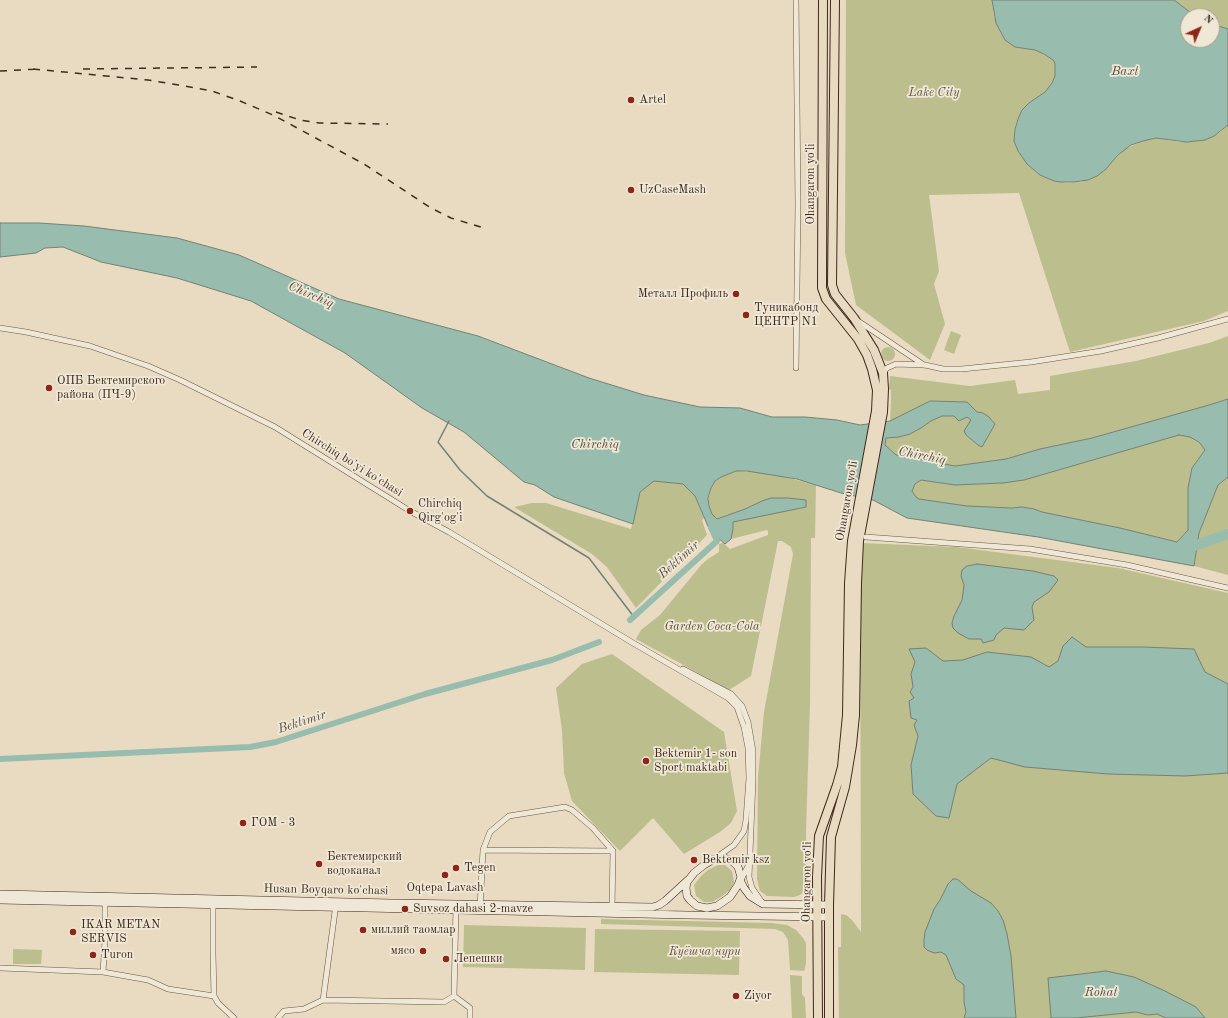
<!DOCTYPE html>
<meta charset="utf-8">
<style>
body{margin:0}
#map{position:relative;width:1228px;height:1018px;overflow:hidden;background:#e8dbc1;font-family:"Old Standard TT",serif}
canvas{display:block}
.north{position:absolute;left:1180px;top:8px;width:40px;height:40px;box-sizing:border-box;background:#f0e8d7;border:1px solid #aa9c8c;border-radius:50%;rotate:44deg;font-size:11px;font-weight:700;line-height:16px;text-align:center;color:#41291c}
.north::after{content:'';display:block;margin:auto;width:14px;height:18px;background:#8f2418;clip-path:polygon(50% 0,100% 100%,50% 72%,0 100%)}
</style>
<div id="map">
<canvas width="1228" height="1018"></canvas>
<div class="north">N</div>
</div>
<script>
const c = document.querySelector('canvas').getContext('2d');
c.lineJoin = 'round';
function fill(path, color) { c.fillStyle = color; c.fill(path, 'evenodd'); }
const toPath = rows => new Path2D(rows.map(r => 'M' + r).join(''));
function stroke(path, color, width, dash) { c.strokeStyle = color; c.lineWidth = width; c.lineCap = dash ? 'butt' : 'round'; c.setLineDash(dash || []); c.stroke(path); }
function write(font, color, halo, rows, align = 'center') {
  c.font = font + ' "Old Standard TT",serif'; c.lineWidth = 3.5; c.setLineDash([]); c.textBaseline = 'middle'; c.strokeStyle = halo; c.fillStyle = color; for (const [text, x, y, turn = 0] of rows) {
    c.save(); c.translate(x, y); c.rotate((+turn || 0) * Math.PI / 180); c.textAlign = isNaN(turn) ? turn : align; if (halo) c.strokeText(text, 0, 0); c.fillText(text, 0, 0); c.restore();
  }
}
const green = toPath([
 [846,0,992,0,994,16,1000,31,1005,40,1015,47,1035,50,1044,54,1053,60,1055,63,1055,76,1052,83,1045,92,1029,103,1022,110,1016,123,1014,134,1016,146,1027,164,1040,175,1054,181,1067,183,1081,182,1097,176,1125,149,1143,141,1156,138,1180,142,1200,141,1219,133,1228,125,1228,311,1204,321,1070,352,1019,193,929,195,939,271,934,284,945,324,930,360,856,305,845,253],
 [1174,0,1228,0,1228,29,1212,24,1212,16,1195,16],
 [951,331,961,335,954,354,944,350],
 [1228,336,1228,399,1209,405,1092,438,1040,449,1006,459,955,466,896,455,885,445,886,438,899,437,910,434,921,428,931,421,942,416,948,415,967,417,971,420,966,435,978,445,982,447,995,424,989,417,983,413,977,412,967,402,930,401,890,421,891,403,891,390,889,389,890,376,970,386,1015,380,1018,394,1050,390,1050,376,1136,361,1209,343],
 '881 354a7 7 0 1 1 14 0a7 7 0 1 1-14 0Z',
 [1179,435,1190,437,1199,442,1205,450,1192,468,1188,488,1188,530,1177,542,1120,528,1042,512,1034,509,1022,507,1012,508,967,506,919,499,916,497,912,491,915,484,921,480,955,485,1003,483,1024,480],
 [736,471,757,472,781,476,816,485,815,538,811,538,810,703,806,831,806,876,805,887,803,892,800,895,794,897,767,896,760,891,757,879,758,777,764,712,793,554,791,547,782,541,778,541,751,676,729,690,636,639,641,630,660,615,702,564,708,559,719,552,719,544,723,543,730,549,768,535,768,531,767,530,731,539,733,529,733,522,762,501,745,509,717,519,712,514,708,502,711,488,715,481,721,477],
 [1228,477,1228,575,1194,566,1199,533,1218,485],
 [654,481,683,483,695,496,704,518,702,520,707,535,636,608,607,567,592,554,514,507,532,503,546,503,631,529,640,492],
 [861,543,957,547,1118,568,1228,593,1228,1018,839,1018,838,947,841,947,841,914,846,915,852,920,861,932,860,568],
 [612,654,724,732,737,811,731,823,720,832,684,854,653,818,620,851,572,801,564,773,562,730,556,688,582,664],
 [718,865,725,865,732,871,734,882,730,890,721,897,712,902,704,902,696,896,694,885,701,876,708,870],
 [601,919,771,923,787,925,796,930,803,938,806,943,806,964,804,971,790,970,788,940,783,932,775,929,601,924],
 [464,925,586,928,585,970,463,967],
 [595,929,740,931,739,975,594,972],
 [13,949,42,950,41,964,13,964],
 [790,975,802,976,802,994,805,998,806,1018,792,1018]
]);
const water = toPath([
 [992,0,1174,0,1195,16,1188,16,1188,40,1212,40,1212,24,1228,29,1228,125,1214,136,1205,140,1187,142,1156,138,1143,141,1131,145,1118,155,1105,170,1097,176,1088,180,1074,182,1061,182,1054,181,1040,175,1027,164,1018,151,1014,141,1015,129,1018,119,1022,110,1029,103,1045,92,1052,83,1055,76,1055,63,1053,60,1044,54,1035,50,1015,47,1005,40,996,23,992,0],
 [0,223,39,223,84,226,177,238,239,255,339,299,478,336,589,378,644,395,700,407,740,408,772,417,805,417,837,420,860,425,890,421,930,401,967,402,977,412,983,413,989,417,995,424,982,447,978,445,966,435,964,431,971,420,967,417,959,421,954,416,942,416,931,421,921,428,910,434,899,437,886,438,885,445,896,455,955,466,1006,459,1040,449,1092,438,1209,405,1228,399,1228,477,1218,485,1199,533,1194,566,1038,537,907,518,873,500,841,493,797,479,747,471,736,471,721,477,715,481,711,488,708,498,709,506,712,514,717,519,745,509,762,501,771,498,788,498,806,500,806,507,733,522,733,529,731,539,725,544,710,531,695,496,683,484,654,481,640,492,633,524,554,497,535,485,524,482,464,432,422,408,345,353,251,301,177,278,101,262,63,247,45,248,36,253,0,257,0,223],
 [1179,435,1190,437,1199,442,1205,450,1192,468,1188,488,1188,530,1177,542,1120,528,1042,512,1034,509,1022,507,1012,508,967,506,919,499,916,497,912,491,915,484,921,480,955,485,1003,483,1024,480,1179,435],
 [977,564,1033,571,1054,576,1058,580,1049,592,1034,602,1032,607,1034,620,1024,630,1004,628,996,635,994,640,983,643,981,639,969,639,958,633,953,628,952,623,954,616,962,600,964,585,961,576,962,570,967,566,977,564],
 [1072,637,1086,647,1143,647,1194,649,1205,672,1228,684,1228,773,1185,776,1108,774,1025,767,991,758,957,784,949,818,936,816,913,794,911,765,918,736,914,725,917,720,911,718,909,701,914,698,910,692,913,687,911,674,915,662,909,649,926,648,943,661,963,660,987,652,1031,657,1049,667,1058,661,1063,646,1072,637],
 [953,879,957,879,971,891,991,903,998,911,1003,920,1007,934,1011,956,1016,1018,964,1018,966,1012,964,1002,964,985,956,979,946,955,941,952,934,953,927,950,924,947,924,940,925,932,934,909,940,900,948,884,953,879],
 [1106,971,1134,977,1165,991,1196,1007,1205,1018,1166,1018,1157,1014,1148,1015,1136,1012,1076,1018,1051,1018,1048,978,1106,971]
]);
const stream = toPath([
 [449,421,438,442,460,470,487,496,589,558,634,617]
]);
const canal = toPath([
 [630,620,717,541,711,527],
 [0,759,250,747,276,742,425,694,552,660,599,642]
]);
const river = toPath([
 [1185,548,1194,546,1228,534]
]);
const minor = toPath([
 [858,321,924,365],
 [0,328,26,332,90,346,148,366,180,380,275,427,410,511,449,532,633,643,728,698,737,707,744,727,748,748,749,778,746,820,744,831,734,845,717,857],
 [796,368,798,205,796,0],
 [883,373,887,368,896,364,925,365,943,369,962,369,1031,362,1101,351,1158,338,1228,319],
 [866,537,1030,549,1127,565,1228,588],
 [683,669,731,694,742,706,748,722,753,751,753,780,749,877,752,888,761,901],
 [483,850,613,851],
 [741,880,749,864],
 [213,902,213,954,214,996,218,1003,234,1018],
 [456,907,454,996,470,1008,470,1018],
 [480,908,483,850,490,832,503,821,509,816,565,807,572,810,593,828,613,851,612,909],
 [1,968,103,972,148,980,168,989,214,996],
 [103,972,105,941,105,903],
 [323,1000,336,904],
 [278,1018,284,1011,304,1009,323,1000,444,1002,454,996]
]);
const secondary = toPath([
 [721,857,731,860,738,867,741,877,738,885,730,897,717,906,707,908,697,906,690,900,687,896,686,888,687,882,694,873,704,865,714,859,721,857],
 [740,880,744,888,750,896,763,904,829,905],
 [0,894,392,903,653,907,659,905,665,901,689,879],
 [0,900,687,915,829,917]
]);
const trunk = toPath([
 [818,1018,817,877,819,836,837,785,842,767,844,746,847,715,849,583,852,541,876,411,877,390,872,369,867,355,858,339,826,299,822,288,823,0],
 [829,1018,829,905,831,837,845,787,852,745,855,715,857,583,859,541,883,412,884,389,883,373,874,350,854,318,835,294,832,285,835,0]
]);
const rail = toPath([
 [33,69,148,80,179,85,212,91,240,101,273,115,364,164,431,208,451,218,481,227],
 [83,69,257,67],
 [0,71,39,69],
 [276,112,300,120,319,123,388,124]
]);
const markers = [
 [631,100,4,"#8f2418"],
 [631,190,4,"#8f2418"],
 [736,294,4,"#8f2418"],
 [746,315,4,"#8f2418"],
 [49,388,4,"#8f2418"],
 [410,511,4,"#8f2418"],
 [646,761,4,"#8f2418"],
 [243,823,4,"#8f2418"],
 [694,860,4,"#8f2418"],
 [319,864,4,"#8f2418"],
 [456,868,4,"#8f2418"],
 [445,875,4,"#8f2418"],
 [405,909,4,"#8f2418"],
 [363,930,4,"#8f2418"],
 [73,932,4,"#8f2418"],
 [423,951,4,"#8f2418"],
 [93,955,4,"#8f2418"],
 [446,959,4,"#8f2418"],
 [736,996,4,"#8f2418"]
];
const parkNames = [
 ["Lake City",934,93],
 ["Garden Coca-Cola",712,627],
 ["Куёшча нури",705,952]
];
const poiNames = [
 ["Artel",639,100],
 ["UzCaseMash",639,190],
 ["Металл Профиль",728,294,"right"],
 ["Туникабонд",754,308],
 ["ЦЕНТР N1",754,322],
 ["ОПБ Бектемирского",57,381],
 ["района (ПЧ-9)",57,395],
 ["Chirchiq",418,504],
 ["Qirg'og'i",418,518],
 ["Bektemir 1- son",654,754],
 ["Sport maktabi",654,768],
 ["ГОМ - 3",251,823],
 ["Бектемирский",327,857],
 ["водоканал",327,871],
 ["Bektemir ksz",702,860],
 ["Tegen",464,868],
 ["Oqtepa Lavash",445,888,"center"],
 ["Suvsoz dahasi 2-mavze",413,909],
 ["IKAR METAN",81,925],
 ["SERVIS",81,939],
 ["миллий таомлар",371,930],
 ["мясо",415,951,"right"],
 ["Turon",101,955],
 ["Лепешки",454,959],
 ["Ziyor",744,996]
];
const streetNames = [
 ["Ohangaron yoʻli",811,184,-90],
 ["Chirchiq bo'yi ko'chasi",352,463,32],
 ["Ohangaron yoʻli",847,501,-80],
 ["Ohangaron yoʻli",807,882,-89],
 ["Husan Boyqaro ko'chasi",326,890,1]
];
const waterNames = [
 ["Baхt",1125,72],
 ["Chirchiq",311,295,23],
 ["Chirchiq",595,445],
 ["Chirchiq",922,456,11],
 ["Bektimir",679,560,-42],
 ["Bektimir",302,722,-18],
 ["Rohat",1101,993]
];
fill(green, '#bdbe8e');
fill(water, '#98bcad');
stroke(water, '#758173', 1);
stroke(stream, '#758173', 1.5);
stroke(canal, '#98bcad', 6);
stroke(river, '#98bcad', 10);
stroke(minor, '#6b5645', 6);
stroke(secondary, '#41291c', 8);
stroke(trunk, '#41291c', 10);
stroke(minor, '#f0e8d7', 5);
stroke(secondary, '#f0e8d7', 7);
stroke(trunk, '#e8dbc1', 8);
stroke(rail, '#41291c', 1.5, [7, 7]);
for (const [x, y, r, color] of markers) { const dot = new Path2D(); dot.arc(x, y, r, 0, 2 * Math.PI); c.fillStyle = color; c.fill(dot); stroke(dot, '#f0e8d7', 1.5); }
write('italic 12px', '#604e38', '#f0e8d7', parkNames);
write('12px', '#41291c', '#f0e8d7', poiNames, 'left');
write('12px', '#41291c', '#f0e8d7', streetNames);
write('italic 13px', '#574e40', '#f0e8d7', waterNames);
</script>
